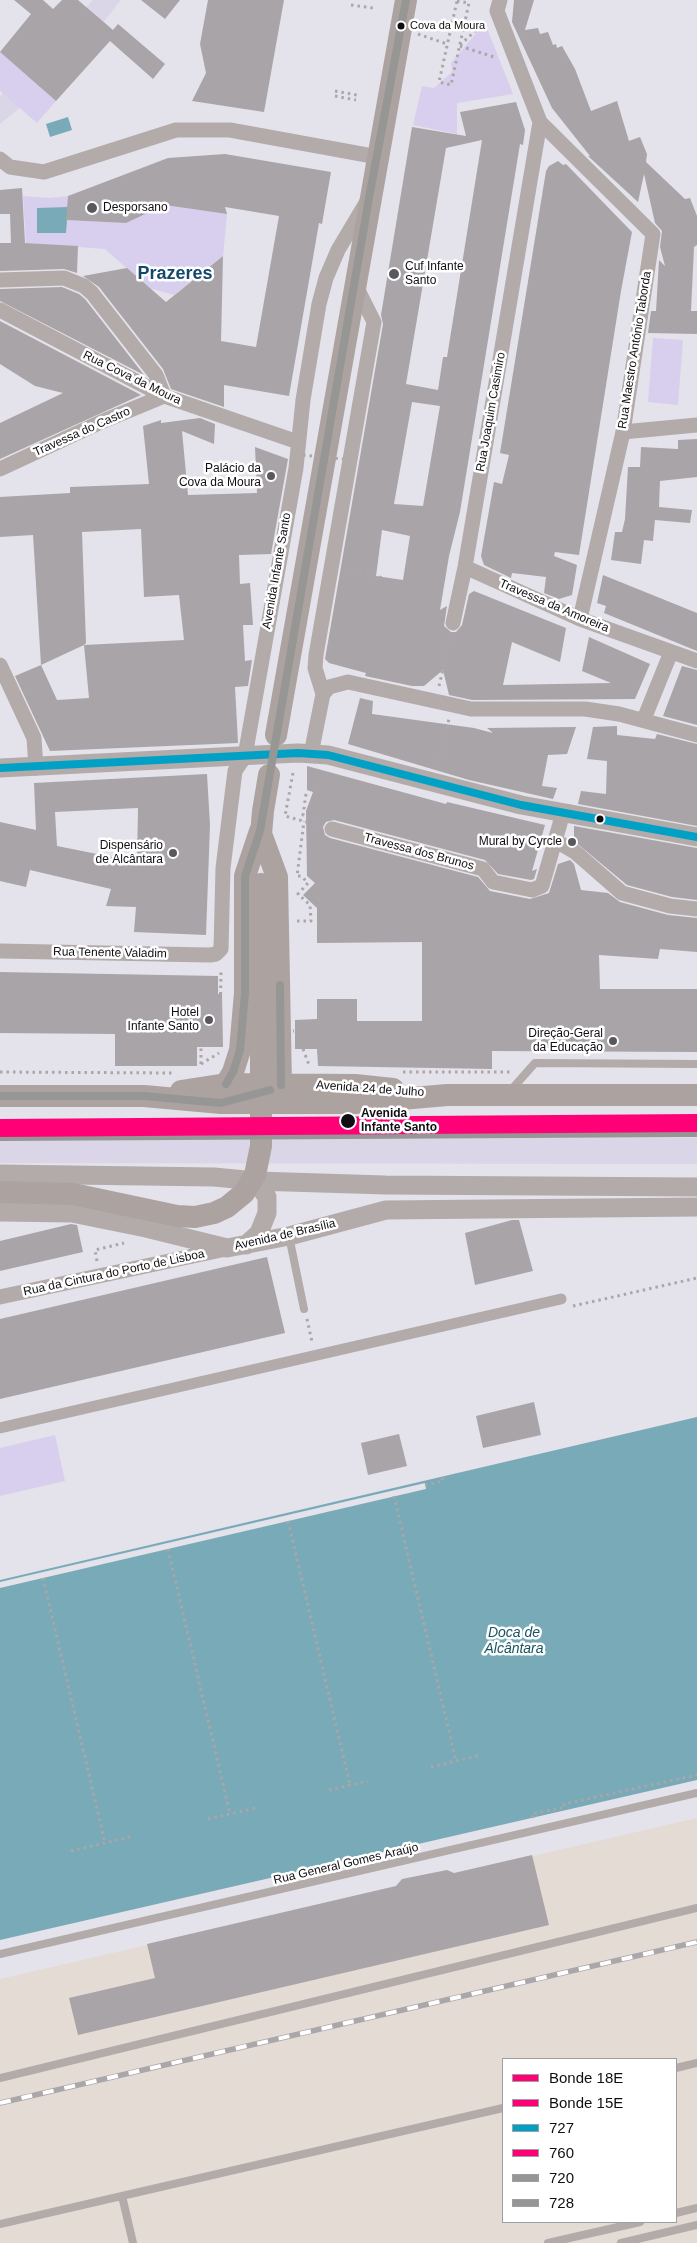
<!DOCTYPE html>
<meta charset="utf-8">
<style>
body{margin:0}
#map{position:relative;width:697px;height:2243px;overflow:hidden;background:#e4e2eb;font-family:Helvetica,sans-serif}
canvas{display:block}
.legend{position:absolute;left:502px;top:2058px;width:175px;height:165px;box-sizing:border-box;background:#fff;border:1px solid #9f9fa1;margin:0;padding:6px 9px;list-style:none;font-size:15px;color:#100e13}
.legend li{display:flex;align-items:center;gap:10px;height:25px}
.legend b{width:25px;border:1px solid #9f9fa1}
</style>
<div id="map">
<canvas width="697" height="2243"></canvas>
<ul class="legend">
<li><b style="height:6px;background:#f07"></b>Bonde 18E</li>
<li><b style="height:6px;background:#f07"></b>Bonde 15E</li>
<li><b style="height:6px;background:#01a1c5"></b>727</li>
<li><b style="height:6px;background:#f07"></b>760</li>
<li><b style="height:6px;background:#969695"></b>720</li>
<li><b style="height:6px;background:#969695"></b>728</li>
</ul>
</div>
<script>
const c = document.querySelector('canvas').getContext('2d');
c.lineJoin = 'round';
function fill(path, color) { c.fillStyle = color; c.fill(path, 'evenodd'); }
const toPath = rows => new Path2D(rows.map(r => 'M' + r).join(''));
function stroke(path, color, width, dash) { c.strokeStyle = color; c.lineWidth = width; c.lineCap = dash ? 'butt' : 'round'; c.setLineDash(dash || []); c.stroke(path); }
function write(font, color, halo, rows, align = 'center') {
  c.font = font + ' Helvetica,sans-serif'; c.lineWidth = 5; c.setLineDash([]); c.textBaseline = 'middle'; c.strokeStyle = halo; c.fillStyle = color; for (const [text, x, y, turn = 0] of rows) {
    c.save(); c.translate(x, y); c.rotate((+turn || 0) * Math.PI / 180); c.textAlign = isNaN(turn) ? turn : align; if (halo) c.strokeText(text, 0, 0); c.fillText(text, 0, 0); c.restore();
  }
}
const built = toPath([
 [93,0,121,0,90,39,23,105,0,124,0,96,29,70],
 [0,1137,697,1138,697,1164,0,1163]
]);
const industrial = toPath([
 [697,1818,697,2243,0,2243,0,1979],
 [503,2059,676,2059,676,2222,503,2222]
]);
const green = toPath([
 [485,23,513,94,457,103,457,134,413,125,422,86,434,88,452,72,451,63],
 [0,52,56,101,37,123,0,91],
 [23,196,50,198,68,196,66,220,126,223,167,205,227,214,223,256,174,295,149,288,105,249,26,243],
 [653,338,683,340,678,405,648,402],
 [55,1435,65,1481,0,1496,0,1448]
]);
const water = toPath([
 [68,117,72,130,50,137,46,124],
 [68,207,66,233,37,233,37,208],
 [697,1417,697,1780,0,1940,0,1580]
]);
const pier = toPath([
 [425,1483,426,1489,0,1588,0,1582]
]);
const building = toPath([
 [14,0,43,0,53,9,62,0,78,0,113,30,118,24,165,64,153,79,110,41,56,101,0,52,31,14],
 [141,0,180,0,165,19],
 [208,0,284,0,264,112,192,101,206,73,200,44],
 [514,0,534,0,525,30,538,28,540,34,548,32,553,45,556,44,557,48,562,46,575,69,591,111,617,101,629,141,640,137,647,154,646,162,685,199,690,198,697,216,697,245,694,247,691,311,697,311,697,334,648,333,651,311,656,311,659,260,665,266,660,247,662,231,655,223,644,174,638,202,588,156,590,156,552,108,512,22],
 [516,102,525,130,523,145,520,144,460,512,449,556,440,610,447,606,444,626,451,632,456,632,462,625,469,594,474,591,566,628,560,662,512,642,503,685,611,683,582,671,589,637,650,664,635,699,472,700,449,695,443,670,424,686,412,686,365,676,366,673,329,663,325,659,383,324,381,315,412,127,466,136,460,112],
 [482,140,447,357,443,357,438,390,406,384,446,148],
 [412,402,440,406,423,506,394,504],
 [382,530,410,536,403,580,376,576],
 [225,154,331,172,322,224,319,223,289,396,224,385,224,407,171,389,163,369,99,287,83,276,127,268,166,302,223,256,221,341,256,347,279,216,225,207,227,214,165,205,126,223,66,220,68,196,168,158],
 [558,161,563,165,566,164,632,232,621,291,579,555,555,552,554,556,577,565,572,595,559,599,544,593,546,577,512,573,511,578,484,565,481,556,494,482,502,484,509,455,500,453,546,171,549,166],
 [22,188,25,243,78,246,77,273,64,269,0,271,0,243,11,243,10,214,0,214,0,190],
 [62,287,79,294,85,299,144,375,0,301,0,289],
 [0,321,141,395,0,459,0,423,63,393,35,386,0,364],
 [200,418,215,424,214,444,182,431,188,495,257,493,255,447,288,459,271,554,239,555,240,584,250,583,253,625,243,625,245,661,252,660,248,686,235,687,238,743,50,751,15,676,41,665,33,535,0,537,0,497,70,493,70,487,149,484,143,426,161,420,161,423],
 [141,529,144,597,179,595,184,640,84,645,86,643,82,532],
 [84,645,89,698,57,700,41,665],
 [697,439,697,477,660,481,659,507,692,510,690,523,655,520,653,541,644,540,641,564,611,560,615,532,622,532,625,519,628,467,640,467,641,447,678,449,678,440],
 [603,575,697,613,697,651,604,613,606,606,597,603],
 [682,666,697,670,697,725,663,716],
 [360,698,373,701,372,714,474,728,493,733,487,728,576,727,567,754,548,755,542,786,557,788,553,799,469,780,348,744],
 [617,726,617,735,655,739,657,734,697,744,697,826,578,804,581,791,606,794,607,761,587,759,593,727],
 [307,766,446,804,447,802,545,825,532,871,537,869,534,879,531,880,498,874,485,860,334,820,326,822,323,827,325,835,330,838,478,877,490,891,530,899,549,893,558,864,570,860,574,864,581,890,608,893,620,902,668,915,697,918,697,952,660,949,658,959,599,955,600,989,697,989,697,1052,492,1051,492,1069,318,1066,317,1049,295,1049,295,1020,317,1019,317,999,357,999,357,1021,422,1021,422,942,317,943,317,908,303,895,315,883,307,876,306,811,313,792,307,790],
 [207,774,210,825,206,935,134,932,136,907,106,906,111,889,30,870,26,887,0,881,0,822,36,830,34,783],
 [138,808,137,862,57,846,55,812],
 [574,826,697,848,697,900,672,897,627,885,574,841],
 [0,972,218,976,218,994,222,994,223,1047,197,1047,197,1066,115,1066,115,1034,0,1033],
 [512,1220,519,1220,533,1271,475,1285,465,1233],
 [71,1224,77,1225,83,1252,0,1271,0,1241],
 [267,1257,285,1333,0,1399,0,1319],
 [534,1402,541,1435,483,1448,476,1416],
 [399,1434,407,1466,368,1475,361,1443],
 [532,1855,549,1925,78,2035,69,1998,155,1978,147,1944,396,1886,402,1879,447,1870,454,1873]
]);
const path = toPath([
 [457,1,469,3,451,85,439,82,457,1],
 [351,5,373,8],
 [418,34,447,44],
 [460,45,485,22],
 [460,46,497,58],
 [335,91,357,95],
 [335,96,356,100],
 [347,572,384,578],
 [439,686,450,639],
 [436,766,449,719],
 [293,773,285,816,317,825],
 [306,794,303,815,319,819],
 [297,921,311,921,310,905,298,894,308,883,301,876,297,876,304,821],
 [220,1027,221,972],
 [303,1049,309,1065],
 [201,1064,201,1043,220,1043,220,1040],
 [201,1064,219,1053],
 [0,1072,172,1073],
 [403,1072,512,1072],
 [97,1261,95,1250,124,1243],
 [573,1306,697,1278],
 [307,1319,312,1342],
 [425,1485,443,1481,441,1475],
 [394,1496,456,1761],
 [288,1521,350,1785],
 [168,1549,230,1814],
 [43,1578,105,1843],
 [431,1767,478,1756],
 [329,1790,368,1781],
 [533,1818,532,1814,565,1807,564,1804,697,1775],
 [208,1819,256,1808],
 [71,1851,134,1836]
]);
const service = toPath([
 [511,1090,535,1063,697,1064],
 [0,1127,697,1123],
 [289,1236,304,1309],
 [0,1954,697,1793],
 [676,2068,697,2063],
 [0,2078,697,1908],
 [122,2196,133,2243],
 [676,2213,697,2208],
 [0,2224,503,2108],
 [548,2243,640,2222],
 [621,2243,697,2225]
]);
const pedestrian = toPath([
 [0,1428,561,1299]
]);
const minor = toPath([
 [500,0,497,11,540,122,653,234,623,432,580,619],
 [0,159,10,167,44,172,176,130,230,130,378,157],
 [0,280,64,278,84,286,92,293,156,375,164,396],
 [0,310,164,396,298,442],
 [623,432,697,425],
 [0,469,101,422,164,396],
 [465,567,580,619,697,661],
 [453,623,465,567,540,122],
 [0,665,34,738,36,768],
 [323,694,329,687,348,682,471,709,585,709,619,714,697,735],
 [644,719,671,652],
 [311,754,323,694,315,668,316,655,374,322,356,286],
 [332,829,483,869,493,882,532,890,542,886,563,813],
 [556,841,575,852,622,893,670,906,697,909],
 [0,951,210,955,216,954,221,949,223,868,235,771,245,756,296,468,303,400,319,304,326,278,338,250,366,203],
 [0,1297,226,1249]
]);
const tertiary = toPath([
 [0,768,298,753,328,755,521,805,697,837],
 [0,1174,214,1177,256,1181,385,1185,697,1187],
 [0,1212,72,1213,146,1228,227,1248,289,1236,386,1210,697,1207],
 [246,1245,259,1233,267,1213,267,1197,256,1181]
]);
const primary = toPath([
 [276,735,406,0],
 [260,831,277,877,281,1085],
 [260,846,263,811,269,775],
 [226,1084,233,1072,240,1050,245,993,245,876,260,831],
 [181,1091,226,1084,355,1085,393,1089],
 [0,1096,144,1096,221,1103,355,1103,447,1095,697,1095]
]);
const rail = toPath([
 [0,2103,697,1942]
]);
const pathBridge = toPath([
 [303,455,343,459],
 [280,1032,294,1031]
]);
const primaryBridge = toPath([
 [0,1192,73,1194,177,1216,195,1217,214,1213,227,1207,244,1193,255,1175,261,1146,261,884]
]);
const bus1 = toPath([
 [0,768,298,753,328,755,521,805,697,837]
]);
const bus2 = toPath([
 [0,1127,697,1123]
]);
const bus3 = toPath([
 [280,985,281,1085],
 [226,1084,233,1072,240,1050,245,993,245,876,260,831,369,198,406,0],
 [0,1096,144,1096,221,1103,270,1090]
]);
const bus4 = toPath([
 [0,1137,697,1133]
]);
const tram1 = toPath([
 [0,1123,697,1118]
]);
const tram2 = toPath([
 [0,1133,697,1128]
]);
const markers = [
 [401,26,4.5,"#100e13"],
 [92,208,6,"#5a585f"],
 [394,274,6,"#5a585f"],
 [271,476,5,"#5a585f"],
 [600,819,4.5,"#100e13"],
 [572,842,5,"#5a585f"],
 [173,853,5,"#5a585f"],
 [209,1020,5,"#5a585f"],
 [613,1041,5,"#5a585f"],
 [348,1121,8,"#100e13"]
];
const busNames = [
 ["Cova da Moura",410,26]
];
const poiNames = [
 ["Desporsano",103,208,"left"],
 ["Cuf Infante",405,267,"left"],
 ["Santo",405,281,"left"],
 ["Palácio da",261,469],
 ["Cova da Moura",261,483],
 ["Mural by Cyrcle",562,842],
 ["Dispensário",163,846],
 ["de Alcântara",163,860],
 ["Hotel",199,1013],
 ["Infante Santo",199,1027],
 ["Direção-Geral",603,1034],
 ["da Educação",603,1048]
];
const streetNames = [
 ["Rua Maestro António Taborda",635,350,-81],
 ["Rua Cova da Moura",132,378,26],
 ["Rua Joaquim Casimiro",491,412,-80],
 ["Travessa do Castro",82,432,-24],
 ["Avenida Infante Santo",277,571,-80],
 ["Travessa da Amoreira",554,606,23],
 ["Travessa dos Brunos",419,852,15],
 ["Rua Tenente Valadim",110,953,1],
 ["Avenida 24 de Julho",370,1089,4],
 ["Avenida de Brasília",285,1235,-13],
 ["Rua da Cintura do Porto de Lisboa",114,1273,-12],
 ["Rua General Gomes Araújo",346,1864,-13]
];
const stopNames = [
 ["Avenida",361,1114],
 ["Infante Santo",361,1128]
];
const waterNames = [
 ["Doca de",514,1633],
 ["Alcântara",514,1649]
];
const districtNames = [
 ["Prazeres",175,274]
];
fill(built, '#dad6e7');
fill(industrial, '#e4dbd4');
fill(green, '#d8cfee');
fill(water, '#79aab7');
fill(pier, '#e4e2eb');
fill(building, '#a9a4a8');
stroke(path, '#aba6a8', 3, [2.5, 4]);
stroke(service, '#b2aba9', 8);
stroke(pedestrian, '#b2aba9', 11);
stroke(minor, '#b2aba9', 15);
stroke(tertiary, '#b2aba9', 19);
stroke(primary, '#aca3a1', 22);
stroke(rail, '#aaa6aa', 5.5);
stroke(rail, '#fff', 4, [11]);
stroke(pathBridge, '#aba6a8', 3, [2.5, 4]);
stroke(primaryBridge, '#aca3a1', 22);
stroke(bus1, '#01a1c5', 8);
stroke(bus2, '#f07', 8);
stroke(bus3, '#969695', 8);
stroke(bus4, '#969695', 8);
stroke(tram1, '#f07', 8);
stroke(tram2, '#f07', 8);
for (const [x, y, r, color] of markers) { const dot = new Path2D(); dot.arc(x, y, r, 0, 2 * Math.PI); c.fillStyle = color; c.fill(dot); stroke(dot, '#fff', 2); }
write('11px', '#100e13', '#fff', busNames, 'left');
write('12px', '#100e13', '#fff', poiNames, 'right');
write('12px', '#100e13', '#fff', streetNames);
write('bold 12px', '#100e13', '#fff', stopNames, 'left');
write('italic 14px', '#185460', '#fff', waterNames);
write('bold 18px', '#14486b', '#fff', districtNames);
</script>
